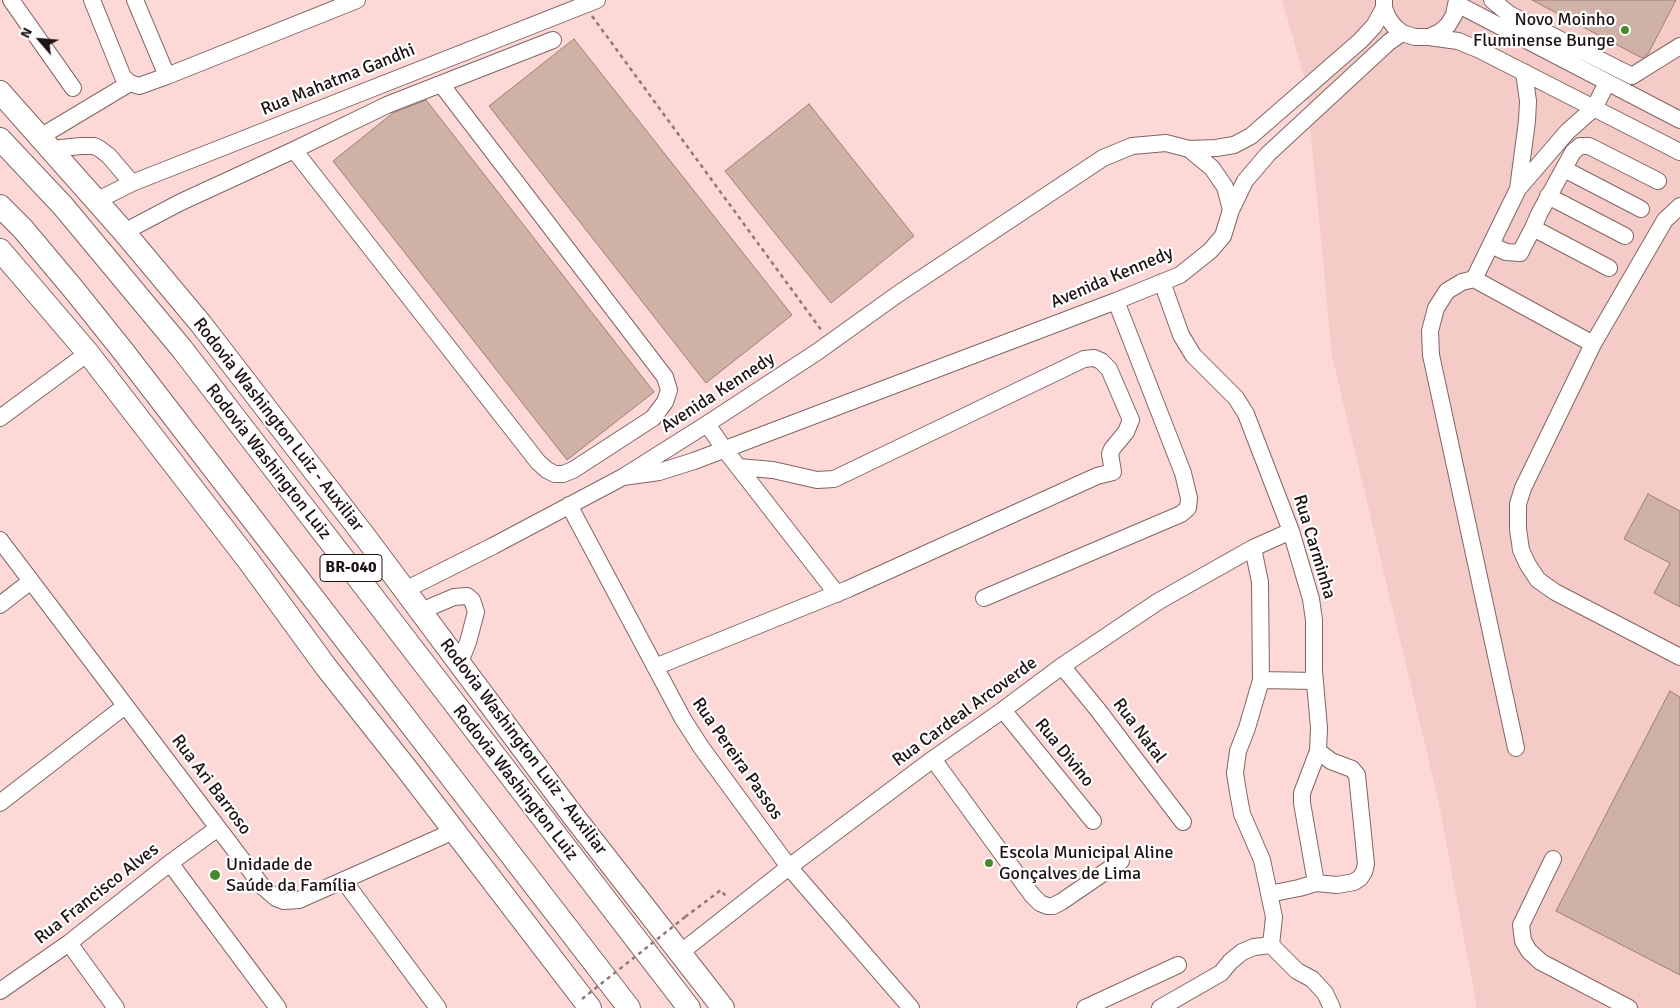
<!DOCTYPE html>
<meta charset="utf-8">
<style>
body{margin:0}
#map{position:relative;width:1680px;height:1008px;overflow:hidden;background:#fcd9d7;font-family:Signika,sans-serif}
canvas{display:block}
.north{position:absolute;left:15px;top:15px;width:50px;height:50px;-webkit-text-stroke:4px #fff;paint-order:stroke;rotate:297deg;font-size:14px;font-weight:700;line-height:20px;text-align:center;color:#1e1312}
.north::after{content:'';display:block;margin:auto;width:18px;height:22px;background:#1e1312;clip-path:polygon(50% 0,100% 100%,50% 72%,0 100%)}
</style>
<div id="map">
<canvas width="1680" height="1008"></canvas>
<div class="north">N</div>
</div>
<script>
const c = document.querySelector('canvas').getContext('2d');
c.lineJoin = 'round';
function fill(path, color) { c.fillStyle = color; c.fill(path, 'evenodd'); }
const toPath = rows => new Path2D(rows.map(r => 'M' + r).join(''));
function stroke(path, color, width, dash) { c.strokeStyle = color; c.lineWidth = width; c.lineCap = dash ? 'butt' : 'round'; c.setLineDash(dash || []); c.stroke(path); }
function write(font, color, halo, rows, align = 'center') {
  c.font = font + ' Signika,sans-serif'; c.lineWidth = 4.5; c.setLineDash([]); c.textBaseline = 'middle'; c.strokeStyle = halo; c.fillStyle = color; for (const [text, x, y, turn = 0] of rows) {
    c.save(); c.translate(x, y); c.rotate((+turn || 0) * Math.PI / 180); c.textAlign = isNaN(turn) ? turn : align; if (halo) c.strokeText(text, 0, 0); c.fillText(text, 0, 0); c.restore();
  }
}
const built = toPath([
 [1282,0,1680,0,1680,1008,1477,1008,1438,799,1332,356,1306,83]
]);
const building = toPath([
 [1532,0,1676,0,1648,54,1642,58,1532,0],
 [574,39,792,315,706,383,489,106,574,39],
 [426,100,654,392,567,460,333,161,393,113,426,100],
 [809,104,914,236,831,303,725,171,809,104],
 [1648,494,1680,511,1680,607,1654,593,1670,563,1624,539,1648,494],
 [1670,691,1680,697,1680,975,1556,911,1670,691]
]);
const path = toPath([
 [592,16,822,331],
 [685,917,721,890,727,898]
]);
const minor = toPath([
 [11,0,73,88],
 [92,0,123,77,130,83,139,86,167,76],
 [135,0,167,76,357,0],
 [1384,0,1384,8,1388,18,1394,26,1402,33,1415,37,1429,37,1440,32,1448,25,1454,15,1457,0],
 [1492,0,1509,14,1632,76,1680,46],
 [1457,4,1680,120],
 [1429,37,1458,41,1480,50,1680,152],
 [40,137,130,83],
 [51,149,81,146,94,146,100,149,109,156,132,183],
 [1189,149,1216,148,1234,145,1251,136,1360,41,1374,26,1384,8],
 [294,150,538,462,547,470,555,474,563,474,573,470,653,418,665,402,669,390,665,377,441,84],
 [1564,169,1641,209],
 [1518,189,1527,121,1528,101,1524,72],
 [1548,196,1625,236],
 [96,201,132,183,597,0],
 [1680,206,1665,220,1593,344,1523,488,1518,504,1518,529,1521,550,1528,565,1538,580,1555,592,1680,657],
 [1231,210,1245,181,1268,154,1389,42,1402,33],
 [124,232,181,202,294,150,387,105,553,40],
 [1491,245,1506,252,1520,253,1533,228],
 [1609,268,1533,228,1539,214,1573,152,1580,146,1589,146,1658,181],
 [1474,279,1518,189,1567,132,1594,108,1607,83],
 [1162,282,1181,335,1193,355,1236,398,1246,414,1291,531,1311,599,1314,620,1314,671,1319,728,1318,751,1302,793,1302,803,1316,883],
 [0,418,88,353],
 [707,424,725,450,837,594],
 [569,505,683,719,701,747,789,867,911,1008],
 [0,540,262,886,276,898,284,901,299,900,454,831],
 [1253,548,1260,582,1261,680,1247,728,1238,751,1235,773,1238,792,1242,814,1262,860,1274,917,1271,945,1297,971,1312,979,1325,993,1332,1008],
 [405,590,493,546,623,477,707,424,817,352,898,294,1103,158,1132,146,1166,143,1189,149,1212,168,1225,187,1231,210,1223,236,1210,251,1180,275,1116,301,694,461,659,472,623,477],
 [984,598,1181,514,1188,508,1189,498,1183,473,1116,301],
 [0,605,31,581],
 [421,611,454,597,467,596,472,600,476,612,468,642,459,665],
 [1062,666,1098,710,1183,822],
 [655,667,848,589,1097,476,1113,472,1110,454,1112,449,1126,432,1131,420,1109,369,1101,361,1094,358,1084,359,834,479,817,480,773,470,738,467],
 [1261,680,1314,681],
 [1003,710,1093,821],
 [1516,748,1431,355,1430,331,1436,308,1447,291,1462,282,1474,279,1593,344],
 [933,759,1032,895,1040,903,1047,906,1053,906,1061,902,1121,861],
 [0,803,125,706],
 [1553,859,1521,925,1523,941,1529,951,1541,962,1629,1008],
 [170,863,278,1008],
 [344,881,438,1008],
 [1269,894,1299,888,1316,883,1337,885,1354,882,1360,878,1364,872,1366,864,1357,775,1352,769,1331,761,1318,751],
 [69,943,116,1008],
 [680,953,789,867,933,759,1003,710,1062,666,1159,601,1253,548,1291,531],
 [0,991,69,943,170,863,218,828],
 [1085,1008,1178,965],
 [1160,1008,1221,973,1230,962,1242,952,1254,947,1271,945]
]);
const highway = toPath([
 [0,92,124,232,201,324,366,538,571,813,723,1008],
 [0,139,63,206,182,349,689,1008],
 [0,206,23,229,75,291,123,351,629,1008],
 [0,250,88,353,248,560,326,667,406,768,590,1008]
]);
const pathBridge = toPath([
 [582,999,685,917]
]);
const markers = [
 [1625,30,5,"#47882b"],
 [989,863,5,"#47882b"],
 [215,875,6,"#47882b"]
];
const shields = [
 [351,568,62]
];
const shieldNames = [
 ["BR-040",351,568]
];
const poiNames = [
 ["Novo Moinho",1615,20,"right"],
 ["Fluminense Bunge",1615,41,"right"],
 ["Escola Municipal Aline",999,853],
 ["Gonçalves de Lima",999,874],
 ["Unidade de",226,865],
 ["Saúde da Família",226,886]
];
const streetNames = [
 ["Rua Mahatma Gandhi",338,80,-22],
 ["Avenida Kennedy",1112,278,-23],
 ["Avenida Kennedy",718,393,-33],
 ["Rodovia Washington Luiz - Auxiliar",278,425,52],
 ["Rodovia Washington Luiz",268,462,52],
 ["Rua Carminha",1314,547,73],
 ["Rua Cardeal Arcoverde",965,712,-36],
 ["Rua Natal",1139,731,53],
 ["Rodovia Washington Luiz - Auxiliar",523,747,53],
 ["Rua Divino",1064,753,51],
 ["Rua Pereira Passos",737,759,55],
 ["Rodovia Washington Luiz",515,783,52],
 ["Rua Ari Barroso",211,785,53],
 ["Rua Francisco Alves",97,894,-38]
];
fill(built, '#f5cbc8');
fill(building, '#cfb2a5');
stroke(building, '#9b7f73', 1);
stroke(minor, '#826563', 18);
stroke(highway, '#826563', 24);
stroke(path, '#8f7876', 2.5, [4, 4]);
stroke(minor, '#fff', 16);
stroke(highway, '#fff', 22);
stroke(pathBridge, '#8f7876', 2.5, [4, 4]);
for (const [x, y, r, color] of markers) { const dot = new Path2D(); dot.arc(x, y, r, 0, 2 * Math.PI); c.fillStyle = color; c.fill(dot); stroke(dot, '#fff', 2); }
for (const [x, y, w] of shields) { const box = new Path2D(); box.roundRect(x - w / 2, y - 13.5, w, 27, 4); c.fillStyle = '#fff'; c.fill(box); stroke(box, '#1e1312', 1); }
write('bold 16px', '#1e1312', null, shieldNames);
write('18px', '#1e1312', '#fff', poiNames, 'left');
write('18px', '#1e1312', '#fff', streetNames);
</script>
